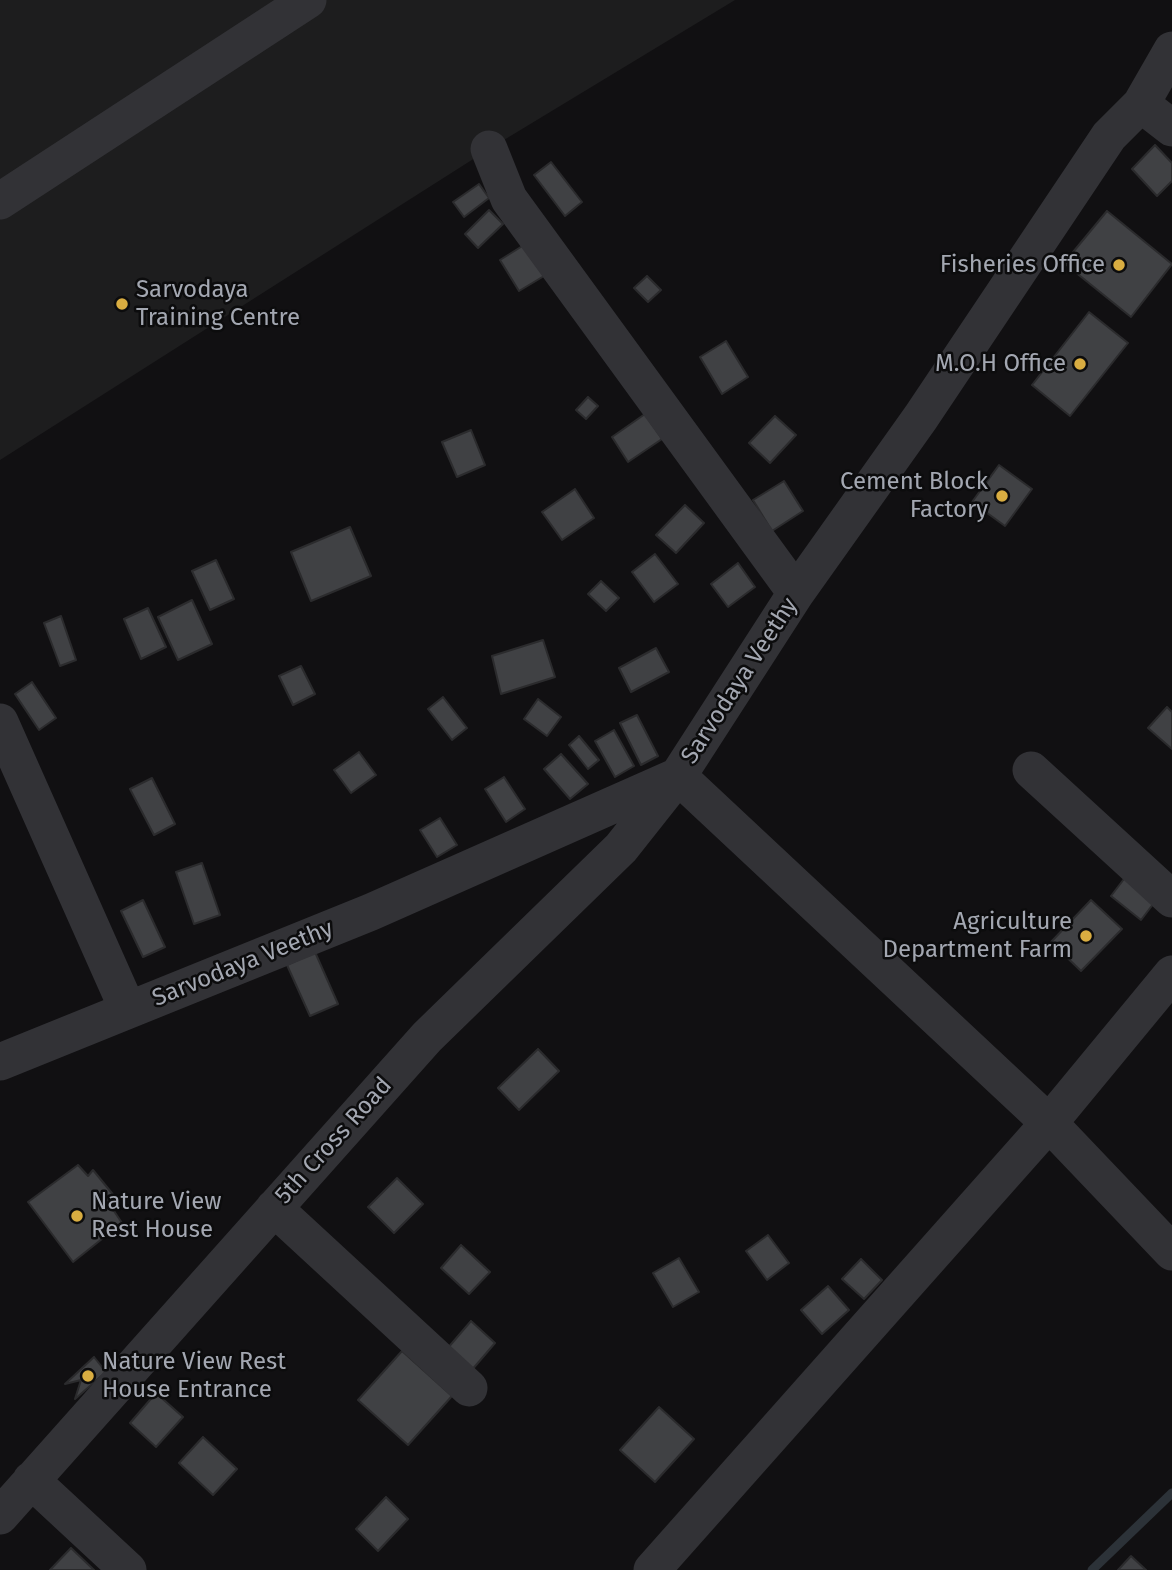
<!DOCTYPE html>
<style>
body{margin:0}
canvas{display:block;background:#111012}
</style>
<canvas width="1172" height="1570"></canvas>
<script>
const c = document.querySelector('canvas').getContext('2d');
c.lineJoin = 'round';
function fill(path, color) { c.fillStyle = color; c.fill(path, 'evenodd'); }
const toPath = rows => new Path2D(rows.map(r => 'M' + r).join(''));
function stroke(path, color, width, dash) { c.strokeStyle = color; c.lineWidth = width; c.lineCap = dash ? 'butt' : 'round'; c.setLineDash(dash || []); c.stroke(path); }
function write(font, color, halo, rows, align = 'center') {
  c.font = font + ' "Fira Sans",sans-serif'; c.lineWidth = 5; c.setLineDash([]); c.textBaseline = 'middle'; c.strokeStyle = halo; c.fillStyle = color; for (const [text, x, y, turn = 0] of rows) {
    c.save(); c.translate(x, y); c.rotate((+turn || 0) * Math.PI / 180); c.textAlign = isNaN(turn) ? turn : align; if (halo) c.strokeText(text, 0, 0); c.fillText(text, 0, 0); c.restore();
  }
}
const built = toPath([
 [0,0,735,0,489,149,0,460]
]);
const stream = toPath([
 [1092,1570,1172,1493]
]);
const building = toPath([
 [1155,145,1172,163,1172,181,1157,196,1132,169,1155,145],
 [551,162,582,202,565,216,534,175,551,162],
 [479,184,489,198,464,217,453,202,479,184],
 [489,210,503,224,478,248,465,234,489,210],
 [1107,211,1172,264,1131,317,1064,263,1107,211],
 [524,245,544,276,519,291,500,260,524,245],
 [647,276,661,290,648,302,634,288,647,276],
 [1089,312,1128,343,1070,416,1032,385,1089,312],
 [726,341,748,377,722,394,700,357,726,341],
 [588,397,598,406,586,419,576,410,588,397],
 [645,414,662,439,628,462,612,437,645,414],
 [775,416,796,435,770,463,749,443,775,416],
 [471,430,485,465,457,477,442,442,471,430],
 [999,465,1032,489,1005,526,972,502,999,465],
 [784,481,803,511,772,531,753,500,784,481],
 [575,489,594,518,562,540,542,512,575,489],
 [685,505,704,523,676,553,656,535,685,505],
 [350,527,371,576,311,601,291,552,350,527],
 [655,554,678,584,654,602,632,572,655,554],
 [216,560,234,599,210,610,192,571,216,560],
 [738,563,755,587,728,607,711,584,738,563],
 [601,581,619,598,606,611,588,594,601,581],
 [192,600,212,644,178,660,158,617,192,600],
 [148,608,166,647,141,659,124,619,148,608],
 [61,616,76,660,60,666,44,623,61,616],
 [543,640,555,677,501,694,492,656,543,640],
 [656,648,669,672,631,692,619,668,656,648],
 [301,666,315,694,293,705,279,676,301,666],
 [32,682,56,718,39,730,15,694,32,682],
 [443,697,467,728,452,740,428,709,443,697],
 [538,699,561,717,547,736,524,719,538,699],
 [1167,707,1172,712,1172,749,1148,728,1167,707],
 [637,715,658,756,641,765,620,723,637,715],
 [614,730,634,766,615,777,595,741,614,730],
 [579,736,599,760,588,769,569,745,579,736],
 [359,752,376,775,351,793,334,770,359,752],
 [561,754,588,784,570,799,544,769,561,754],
 [504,777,525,809,506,822,485,789,504,777],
 [152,778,175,824,154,835,130,789,152,778],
 [440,818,457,845,437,857,420,830,440,818],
 [202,863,220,915,194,924,176,872,202,863],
 [1127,875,1157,899,1141,920,1111,896,1127,875],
 [143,900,165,947,143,957,121,911,143,900],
 [1091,900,1122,929,1081,971,1051,942,1091,900],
 [315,952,338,1004,310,1016,287,965,315,952],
 [538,1049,559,1071,519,1110,498,1088,538,1049],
 [78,1165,88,1176,93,1170,120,1203,112,1208,122,1223,73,1262,28,1202,78,1165],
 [397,1178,423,1204,394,1233,368,1207,397,1178],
 [768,1235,789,1263,767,1280,746,1251,768,1235],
 [461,1245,490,1272,469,1294,441,1268,461,1245],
 [679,1258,699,1292,673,1307,653,1273,679,1258],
 [861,1259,882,1280,864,1299,842,1279,861,1259],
 [828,1286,849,1310,822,1334,801,1310,828,1286],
 [471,1321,495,1343,471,1371,447,1349,471,1321],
 [402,1351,452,1396,408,1445,358,1400,402,1351],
 [94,1357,106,1372,75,1399,81,1380,65,1384,94,1357],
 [156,1393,183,1417,156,1447,130,1423,156,1393],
 [659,1407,694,1439,655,1482,620,1450,659,1407],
 [203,1437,237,1469,213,1495,179,1463,203,1437],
 [386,1497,408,1519,378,1551,356,1529,386,1497],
 [71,1548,94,1570,50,1570,71,1548],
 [1131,1556,1146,1570,1118,1570,1131,1556]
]);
const minor = toPath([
 [1141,104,1172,128],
 [489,149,509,199,796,593],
 [0,201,308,0],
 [0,722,128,1010],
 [1031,770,1172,899],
 [0,1062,371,912,678,776,796,593,921,417,1109,136,1141,104,1172,50],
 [274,1208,469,1388],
 [31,1480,128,1570],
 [0,1516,427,1037,621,848,678,776,1049,1123,1172,974],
 [652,1570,1049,1123,1172,1252]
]);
const markers = [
 [1119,265,7,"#d9ad41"],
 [122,304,7,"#d9ad41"],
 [1080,364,7,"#d9ad41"],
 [1002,496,7,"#d9ad41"],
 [1086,936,7,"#d9ad41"],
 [77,1216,7,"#d9ad41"],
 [88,1376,7,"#d9ad41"]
];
const poiNames = [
 ["Fisheries Office",1105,265],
 ["Sarvodaya",136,290,"left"],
 ["Training Centre",136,318,"left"],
 ["M.O.H Office",1066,364],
 ["Cement Block",988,482],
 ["Factory",988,510],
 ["Agriculture",1072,922],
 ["Department Farm",1072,950],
 ["Nature View",91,1202,"left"],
 ["Rest House",91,1230,"left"],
 ["Nature View Rest",102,1362,"left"],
 ["House Entrance",102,1390,"left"]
];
const streetNames = [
 ["Sarvodaya Veethy",740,681,-57],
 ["Sarvodaya Veethy",243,964,-22],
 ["5th Cross Road",334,1141,-48]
];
fill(built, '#1d1d1e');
stroke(stream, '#2c3238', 9);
fill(building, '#404144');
stroke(building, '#2b2b2d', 2);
stroke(minor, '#323236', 37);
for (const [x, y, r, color] of markers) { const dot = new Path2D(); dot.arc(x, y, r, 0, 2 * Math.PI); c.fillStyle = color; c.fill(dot); stroke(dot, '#0c0c0d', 2.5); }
write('24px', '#a3a7b1', '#0c0c0d', poiNames, 'right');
write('24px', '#a3a7b1', '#0c0c0d', streetNames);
</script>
